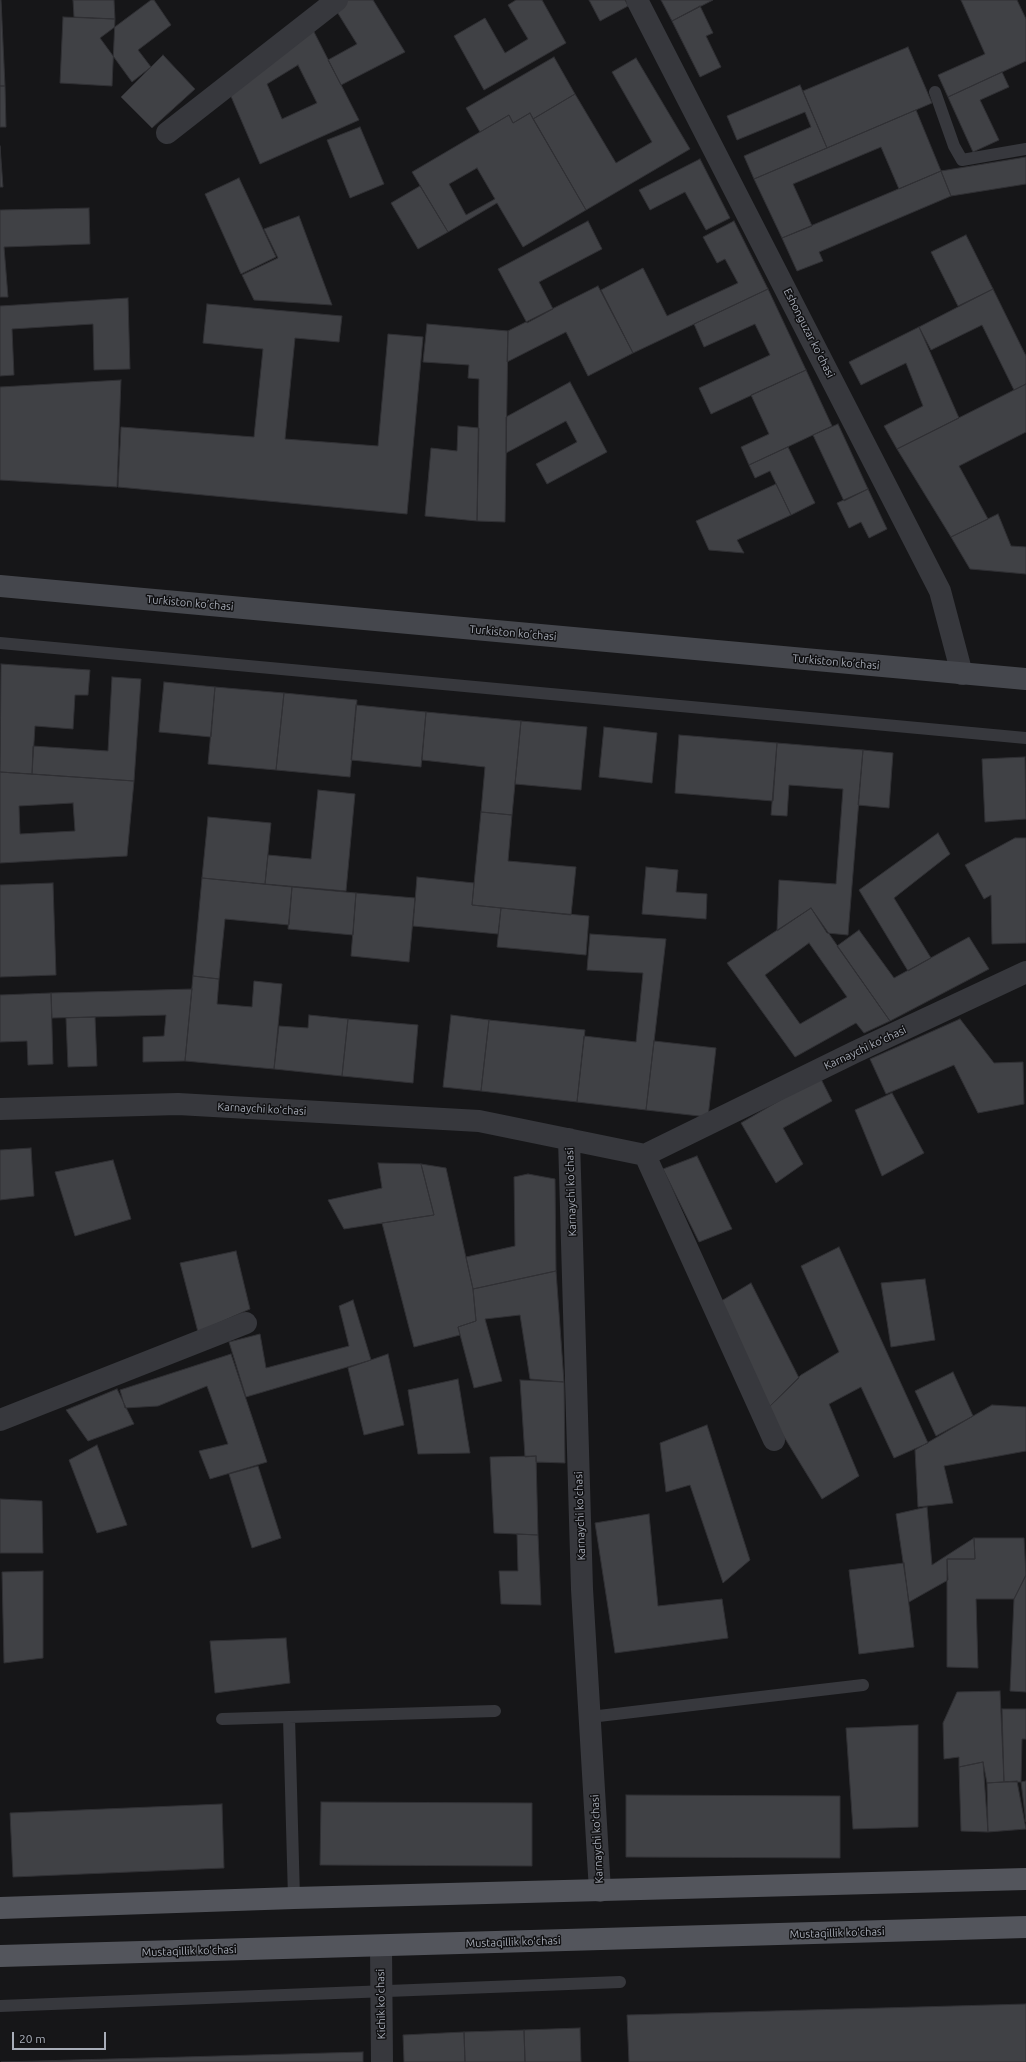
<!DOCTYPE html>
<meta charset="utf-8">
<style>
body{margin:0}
#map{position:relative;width:1026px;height:2062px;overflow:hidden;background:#161618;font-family:Ubuntu,sans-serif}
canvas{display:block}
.scale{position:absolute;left:12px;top:2032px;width:94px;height:18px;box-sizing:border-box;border:2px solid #a8adb8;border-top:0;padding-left:5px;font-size:12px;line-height:14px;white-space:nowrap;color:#a8adb8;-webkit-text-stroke:3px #111113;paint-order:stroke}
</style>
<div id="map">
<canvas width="1026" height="2062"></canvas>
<div class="scale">20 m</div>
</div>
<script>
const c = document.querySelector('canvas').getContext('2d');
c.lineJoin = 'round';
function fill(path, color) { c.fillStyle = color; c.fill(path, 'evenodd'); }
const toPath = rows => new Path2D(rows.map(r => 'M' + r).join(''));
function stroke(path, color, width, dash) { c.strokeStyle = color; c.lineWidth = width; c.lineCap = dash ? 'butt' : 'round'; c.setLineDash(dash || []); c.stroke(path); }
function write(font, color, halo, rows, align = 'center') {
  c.font = font + ' Ubuntu,sans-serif'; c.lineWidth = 3; c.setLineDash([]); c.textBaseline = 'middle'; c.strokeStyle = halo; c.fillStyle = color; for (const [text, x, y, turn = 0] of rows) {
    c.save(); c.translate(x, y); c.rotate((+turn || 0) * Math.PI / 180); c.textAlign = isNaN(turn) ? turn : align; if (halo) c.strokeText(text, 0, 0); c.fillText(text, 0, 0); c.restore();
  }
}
const building = toPath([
 [0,0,1,0,5,86,0,86,0,0],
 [73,0,114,0,115,19,74,17,73,0],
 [151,0,154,0,171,25,138,50,151,67,132,82,100,38,151,0],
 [345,0,373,0,405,52,341,85,328,60,357,44,334,7,345,0],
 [516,0,542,0,566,43,484,90,454,36,485,18,505,53,528,39,508,5,516,0],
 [589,0,625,0,628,6,600,21,589,0],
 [661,0,713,0,672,21,661,0],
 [961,0,1017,0,1026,19,1026,61,948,97,938,75,985,54,961,0],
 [700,6,713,33,706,36,721,67,700,77,672,21,700,6],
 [63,17,115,19,112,86,60,83,63,17],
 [312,28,359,120,260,164,227,87,312,28],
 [298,65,317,103,282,119,267,84,298,65],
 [908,47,932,103,827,148,803,91,908,47],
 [163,55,195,89,152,128,121,97,163,55],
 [554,57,575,94,533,119,530,113,513,123,509,115,480,132,466,108,554,57],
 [636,58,690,149,586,210,533,119,575,94,616,163,652,142,612,72,636,58],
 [1002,72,1009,87,980,100,999,140,973,152,948,97,1002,72],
 [800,85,827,148,754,179,744,156,811,127,805,112,737,140,727,116,800,85],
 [0,86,5,86,6,127,0,127,0,86],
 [916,110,941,171,899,189,881,147,793,184,812,226,782,238,754,179,916,110],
 [530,113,586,210,523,247,497,203,448,232,412,172,509,115,513,123,530,113],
 [477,168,495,199,466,215,449,184,477,168],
 [360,127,384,184,350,198,327,140,360,127],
 [0,146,3,187,0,187,0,146],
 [1026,157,1026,184,951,196,941,171,1026,157],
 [700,159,730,218,706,230,685,192,650,210,639,190,700,159],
 [941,171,951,196,819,252,823,261,797,271,782,238,941,171],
 [239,178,276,257,241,274,205,194,239,178],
 [420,186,448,232,418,249,391,203,420,186],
 [89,208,90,244,4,247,8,297,0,297,0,210,89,208],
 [299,216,332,305,254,300,242,275,278,258,264,229,299,216],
 [588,221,602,249,539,282,553,309,527,323,498,269,588,221],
 [734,221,768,289,633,353,601,290,643,268,667,316,738,283,725,259,717,263,703,237,734,221],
 [966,235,993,289,958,306,931,252,966,235],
 [598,286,633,353,588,376,566,332,507,362,508,331,598,286],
 [768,289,806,370,711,414,699,388,770,355,755,324,704,347,694,324,768,289],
 [993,289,1026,356,1026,384,1014,390,982,325,931,350,919,327,993,289],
 [128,298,130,369,94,370,93,324,12,329,14,375,0,376,0,306,128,298],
 [207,304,342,316,339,342,295,338,285,439,378,446,388,334,423,337,407,514,118,487,121,427,254,437,263,349,203,343,207,304],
 [427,324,508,331,505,522,477,521,479,379,468,378,469,365,423,362,427,324],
 [919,327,959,418,897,449,884,426,923,406,906,363,861,385,849,362,919,327],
 [806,370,832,426,749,465,741,447,769,434,751,395,806,370],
 [121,380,117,487,0,480,0,387,121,380],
 [570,382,607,452,547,484,536,464,577,442,566,421,506,453,506,417,570,382],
 [1026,384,1026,432,959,466,988,519,951,537,897,449,1026,384],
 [838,424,868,489,844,501,813,435,838,424],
 [458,426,479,428,477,521,425,516,431,448,457,451,458,426],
 [788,447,815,503,791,515,770,471,755,478,749,465,788,447],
 [776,484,791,515,737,540,744,553,709,550,696,521,776,484],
 [868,489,887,529,869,538,861,522,849,528,837,503,868,489],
 [998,514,1011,546,1026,547,1026,574,970,569,951,537,998,514],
 [1,664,90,670,88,695,75,695,73,729,35,726,32,774,0,772,1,664],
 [112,677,141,679,134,781,32,774,33,746,108,751,112,677],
 [164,682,215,687,211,737,159,732,164,682],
 [215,687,284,693,276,770,208,764,215,687],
 [284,693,357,700,350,777,276,770,284,693],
 [356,705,426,712,421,767,351,760,356,705],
 [426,712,521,721,512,815,481,812,485,767,422,760,426,712],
 [521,721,587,727,581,790,515,784,521,721],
 [604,727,657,733,652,783,599,777,604,727],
 [679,735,777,743,773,801,675,793,679,735],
 [777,743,863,750,848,935,827,933,811,908,777,931,779,880,836,884,843,789,789,785,787,816,771,815,777,743],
 [863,750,893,753,889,808,858,805,863,750],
 [1025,757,1026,819,985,822,982,759,1025,757],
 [0,772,134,781,127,856,0,863,0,772],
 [73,803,75,831,20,834,19,806,73,803],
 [318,790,355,794,346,891,265,884,268,855,311,859,318,790],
 [481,812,512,815,508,861,576,867,571,915,472,905,481,812],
 [208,817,271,823,265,884,202,878,208,817],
 [938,833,950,854,894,898,931,958,908,971,859,890,938,833],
 [1015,838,1026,838,1026,943,992,944,991,895,984,899,965,865,1015,838],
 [646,867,678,870,676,892,707,894,706,919,642,914,646,867],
 [417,877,474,883,472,905,501,908,498,934,413,926,417,877],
 [202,878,292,887,289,925,225,919,219,979,193,976,202,878],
 [53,883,56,975,0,977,0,885,53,883],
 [292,887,356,893,353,935,288,929,292,887],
 [356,893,415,898,409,962,351,956,356,893],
 [501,908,589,916,586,955,497,947,501,908],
 [811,908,890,1021,864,1033,856,1023,795,1057,727,963,811,908],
 [809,943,847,997,800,1024,765,975,809,943],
 [859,930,894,978,969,937,989,969,890,1021,837,946,859,930],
 [590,934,666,939,646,1110,577,1102,584,1036,636,1042,643,973,587,970,590,934],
 [193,976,219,979,217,1004,252,1007,254,981,282,984,274,1069,185,1061,193,976],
 [192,989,185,1061,143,1062,143,1037,164,1036,166,1015,52,1018,51,993,192,989],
 [51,993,53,1064,28,1065,27,1041,0,1042,0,995,51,993],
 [309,1015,348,1019,342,1076,274,1069,279,1026,308,1028,309,1015],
 [451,1015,489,1020,481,1091,443,1087,451,1015],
 [95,1017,97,1066,68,1067,66,1018,95,1017],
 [348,1019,418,1025,413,1083,342,1076,348,1019],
 [960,1019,994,1063,1023,1062,1024,1104,978,1113,954,1065,886,1094,870,1059,960,1019],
 [489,1020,585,1030,577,1102,481,1091,489,1020],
 [654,1041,716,1048,708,1117,646,1110,654,1041],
 [820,1077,832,1101,783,1128,803,1164,776,1183,741,1123,820,1077],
 [892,1093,924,1153,882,1176,855,1110,892,1093],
 [31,1148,34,1196,0,1200,0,1150,31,1148],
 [697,1156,732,1229,699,1242,663,1169,697,1156],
 [113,1160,131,1219,75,1236,55,1172,113,1160],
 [378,1163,421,1164,434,1215,344,1229,328,1200,382,1188,378,1163],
 [421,1164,446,1168,473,1289,476,1321,458,1327,460,1335,414,1347,382,1223,434,1215,421,1164],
 [528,1174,555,1179,556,1271,473,1289,466,1257,515,1246,514,1177,528,1174],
 [839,1247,928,1443,894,1458,861,1387,829,1404,859,1476,822,1499,767,1409,801,1375,839,1352,801,1266,839,1247],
 [236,1251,250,1309,198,1332,180,1263,236,1251],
 [556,1271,564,1382,530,1379,520,1315,485,1319,502,1381,474,1388,458,1327,476,1321,473,1289,556,1271],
 [925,1279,935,1340,891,1347,881,1283,925,1279],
 [751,1283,799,1378,766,1410,718,1303,751,1283],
 [353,1300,371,1360,246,1397,229,1342,260,1334,266,1368,349,1346,339,1306,353,1300],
 [231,1354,267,1462,210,1479,199,1451,228,1444,207,1386,158,1406,125,1408,120,1390,231,1354],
 [388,1354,404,1425,364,1435,348,1368,388,1354],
 [953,1372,973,1416,936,1436,915,1391,953,1372],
 [458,1379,470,1453,418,1454,408,1390,458,1379],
 [520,1380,564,1382,565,1463,536,1462,536,1456,525,1457,520,1380],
 [117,1389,134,1424,88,1441,66,1410,117,1389],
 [992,1405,1026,1407,1026,1451,944,1466,953,1503,918,1507,915,1450,992,1405],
 [707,1425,750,1560,723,1583,690,1485,666,1492,660,1443,707,1425],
 [97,1445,127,1525,97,1533,69,1460,97,1445],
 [536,1456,538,1535,494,1533,490,1457,536,1456],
 [258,1466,281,1538,252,1548,229,1474,258,1466],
 [0,1499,42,1501,43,1553,0,1553,0,1499],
 [927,1507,932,1565,974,1538,975,1559,947,1559,948,1580,909,1602,896,1514,927,1507],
 [649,1514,658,1606,722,1599,728,1638,615,1653,595,1523,649,1514],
 [517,1534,538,1535,541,1605,501,1604,499,1571,518,1571,517,1534],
 [974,1538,1024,1538,1026,1575,1014,1599,976,1599,978,1668,947,1667,947,1559,975,1559,974,1538],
 [904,1563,914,1647,859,1654,849,1570,904,1563],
 [43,1571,43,1658,4,1663,2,1572,43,1571],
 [1026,1575,1026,1692,1010,1691,1014,1599,1026,1575],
 [286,1638,290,1683,215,1693,210,1641,286,1638],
 [1000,1691,1004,1782,987,1783,983,1762,959,1767,959,1757,944,1759,943,1723,957,1692,1000,1691],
 [1002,1709,1026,1709,1026,1739,1022,1739,1021,1782,1004,1782,1002,1709],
 [918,1725,918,1827,853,1829,846,1728,918,1725],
 [983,1762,988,1832,961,1831,959,1767,983,1762],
 [1017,1781,1026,1829,988,1832,987,1783,1017,1781],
 [1026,1781,1026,1822,1021,1782,1026,1781],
 [626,1795,840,1796,840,1858,626,1857,626,1795],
 [321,1802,532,1803,532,1866,320,1865,321,1802],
 [222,1804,224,1868,13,1877,10,1813,222,1804],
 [1026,2004,1026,2062,629,2062,627,2015,1026,2004],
 [580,2028,581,2062,525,2062,524,2030,580,2028],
 [524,2030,525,2062,465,2062,464,2032,524,2030],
 [464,2032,465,2062,404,2062,403,2035,464,2032],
 [363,2052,363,2062,1,2062,363,2052]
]);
const service = toPath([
 [935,92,954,146,962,160,1026,149],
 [0,643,1026,738],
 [590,1717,863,1685],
 [222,1719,289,1717],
 [294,1898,289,1717,495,1711],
 [0,2006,620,1982]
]);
const minor = toPath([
 [167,133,337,0],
 [0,1109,178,1104,479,1121,645,1155,855,1052,1026,972],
 [569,1139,582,1589,600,1891],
 [645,1155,774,1440],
 [0,1420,246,1323],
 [381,1946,382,2062]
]);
const tertiary = toPath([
 [637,0,940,591,962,674]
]);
const secondary = toPath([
 [0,586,1026,679]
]);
const primary = toPath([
 [0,1908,294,1898,1026,1879],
 [0,1956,1026,1927]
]);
const streetNames = [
 ["Eshonguzar ko'chasi",809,333,63],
 ["Turkiston ko’chasi",190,603,5],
 ["Turkiston ko’chasi",513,633,5],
 ["Turkiston ko’chasi",836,662,5],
 ["Karnaychi koʻchasi",865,1048,-25],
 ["Karnaychi koʻchasi",262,1109,3],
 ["Karnaychi koʻchasi",571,1192,-92],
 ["Karnaychi koʻchasi",580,1516,-92],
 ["Karnaychi koʻchasi",597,1839,-93],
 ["Mustaqillik koʻchasi",837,1933,-2],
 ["Mustaqillik koʻchasi",513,1942,-2],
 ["Mustaqillik koʻchasi",189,1951,-2],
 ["Kichik ko'chasi",381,2004,-91]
];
fill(building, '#404145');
stroke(building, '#303034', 1);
stroke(service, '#37383d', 12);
stroke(minor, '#37383d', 22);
stroke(tertiary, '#37383d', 22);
stroke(secondary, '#45474d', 22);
stroke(primary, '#53555c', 22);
write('11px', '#a8adb8', '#111113', streetNames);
</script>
